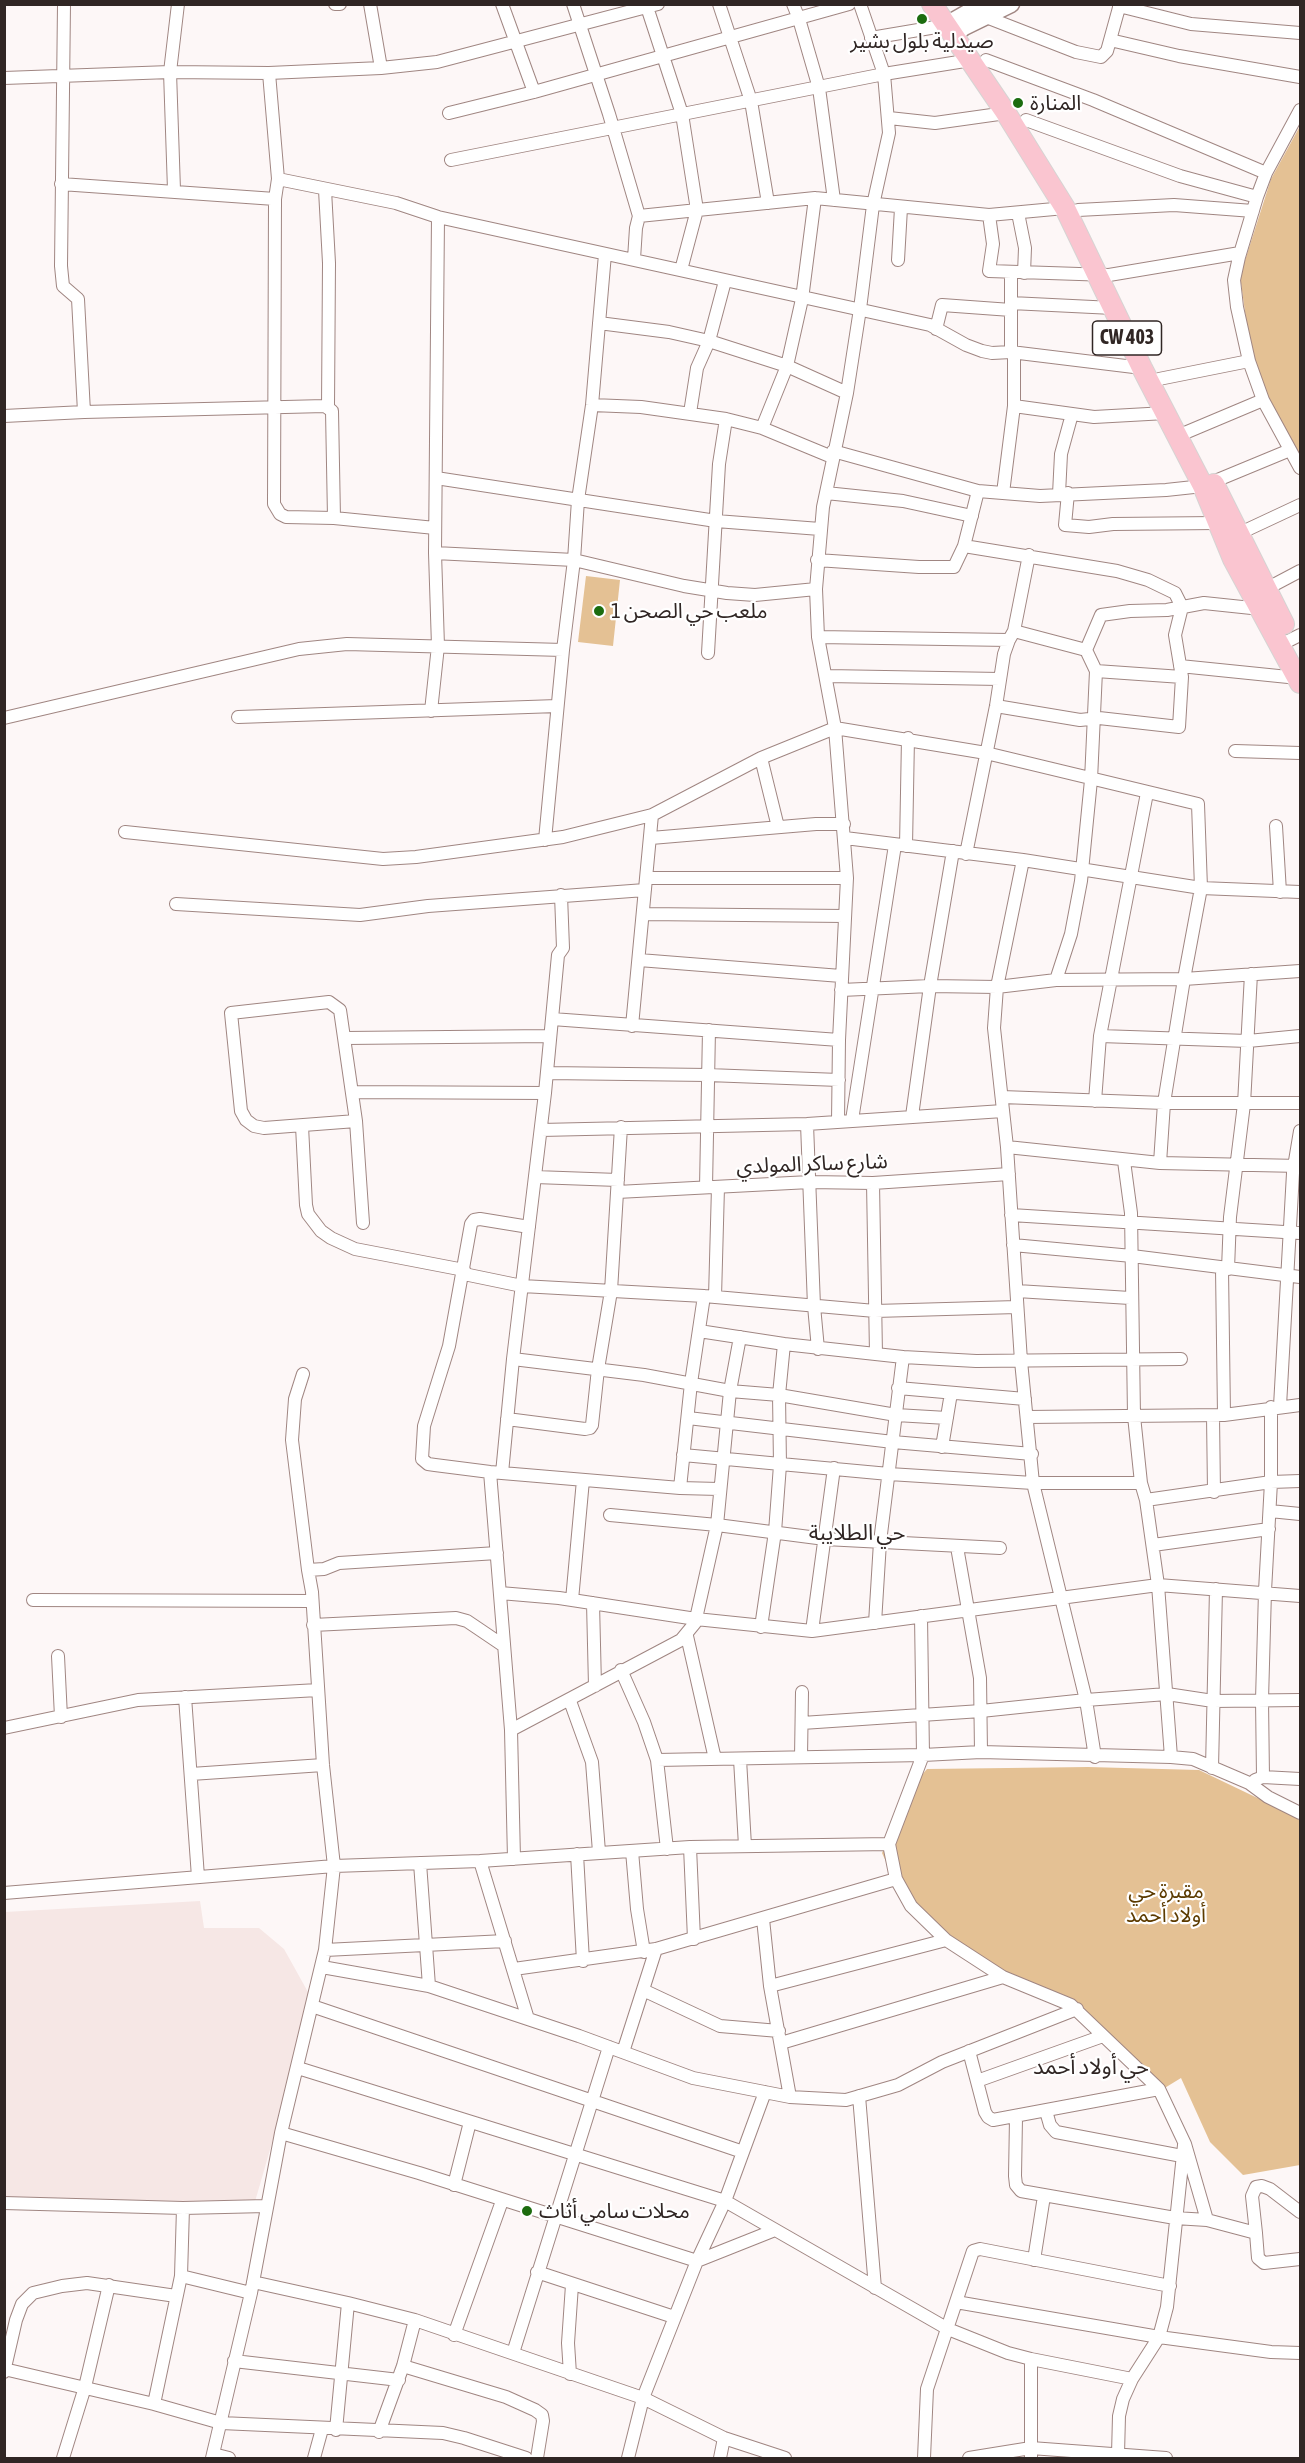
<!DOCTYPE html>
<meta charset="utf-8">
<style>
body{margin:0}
#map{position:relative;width:1305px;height:2463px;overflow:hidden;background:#fdf7f7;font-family:"Asap Condensed",sans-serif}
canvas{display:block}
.frame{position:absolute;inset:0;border:6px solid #302624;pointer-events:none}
</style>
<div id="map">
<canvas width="1305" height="2463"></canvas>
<div class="frame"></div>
</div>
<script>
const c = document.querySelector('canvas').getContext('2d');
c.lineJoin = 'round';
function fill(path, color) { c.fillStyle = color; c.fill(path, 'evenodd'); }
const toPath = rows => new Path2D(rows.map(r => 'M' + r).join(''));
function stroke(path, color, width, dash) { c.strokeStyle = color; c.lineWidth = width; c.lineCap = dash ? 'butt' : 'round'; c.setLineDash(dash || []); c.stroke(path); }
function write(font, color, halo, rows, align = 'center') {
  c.font = font + ' "Asap Condensed","Noto Sans Arabic",sans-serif'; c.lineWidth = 4.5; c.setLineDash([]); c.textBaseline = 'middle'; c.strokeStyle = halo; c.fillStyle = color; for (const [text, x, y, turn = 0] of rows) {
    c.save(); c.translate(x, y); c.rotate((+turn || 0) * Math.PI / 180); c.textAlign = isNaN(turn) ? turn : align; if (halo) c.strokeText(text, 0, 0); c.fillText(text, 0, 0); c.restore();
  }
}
const built = toPath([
 [200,1901,204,1928,259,1928,284,1949,313,2001,254,2205,5,2202,5,1912]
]);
const green = toPath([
 [1300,126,1300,461,1266,400,1250,348,1240,276,1271,179],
 [586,576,620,580,613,646,578,642],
 [1088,1767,1199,1770,1293,1815,1300,1821,1300,2165,1243,2175,1210,2142,1181,2078,1163,2089,1072,2001,1004,1975,905,1903,882,1853,914,1784,927,1769]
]);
const street = toPath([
 [335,4,340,4],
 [370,4,381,68],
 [502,4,534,92],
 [573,4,609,114,639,216,636,228,634,259],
 [646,4,682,114,697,210,681,270],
 [719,4,751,101,768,203],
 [793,4,799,19,819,88,834,200],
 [1119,6,1191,24,1300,33],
 [986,17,1076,52,1101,57,1107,51,1120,4],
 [871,38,948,25],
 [1110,40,1179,56,1300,77],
 [986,60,1093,100,1266,173],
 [269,73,278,179,275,199,274,504,280,514,286,517,334,518],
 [4,78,170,72,269,73,381,68,437,62,658,4],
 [1300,110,1266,173,1257,197,1239,257,1234,280,1237,307,1249,361,1263,400,1300,468],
 [449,113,534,92,849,4],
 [889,118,935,123,1006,113],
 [1026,120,1180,176,1257,197],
 [451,160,884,74,971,60],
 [278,179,396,203,438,217,930,325,966,345,982,351,992,353,1011,352,1142,368],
 [61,184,275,199],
 [174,190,170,72,178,4],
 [325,190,329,263,328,407],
 [1078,210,1174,205,1253,211],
 [1018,213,1025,248,1024,273],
 [989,215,993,244,989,271,1109,275,1240,253],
 [639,216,815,198,989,215,1065,208],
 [898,260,901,208],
 [1011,272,1011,352],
 [1011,303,1113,308],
 [599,323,669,332,709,341,787,366,847,393],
 [936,329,942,305,1011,310],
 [1159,379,1249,361],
 [592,405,641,407,726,419,762,428,832,457],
 [1014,406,1094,417,1166,413],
 [84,412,325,406,332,411,334,518,435,528],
 [690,413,697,368,709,341,725,281],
 [4,416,84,412,78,299,63,286,61,266,64,4],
 [762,428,787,366,802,299,815,198],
 [1187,432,1263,400],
 [833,451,978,491,1040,496,1166,490,1203,486,1290,450],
 [436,478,716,521,820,529],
 [826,493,903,501,972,516],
 [1003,493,1014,406,1014,352],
 [1068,493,1065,525,1089,527,1113,524,1217,523],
 [1059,494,1061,454,1072,414],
 [1238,534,1300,505],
 [964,546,1117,571,1148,580,1175,593,1182,607,1175,635,1182,677,1179,727,1099,718,1080,720,996,706],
 [435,553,574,560,684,586,727,593,755,595,816,589],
 [817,560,919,567,954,567,964,546,978,491],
 [1266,589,1300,571],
 [1014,631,1029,555],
 [818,637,1009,640,1014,631,1086,650,1096,671],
 [1280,645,1300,635],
 [1086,650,1101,615,1130,611,1167,610,1204,603,1261,609],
 [708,653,719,464,726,419],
 [1180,666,1298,678],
 [827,676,1000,679],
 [431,711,438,646,435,553,438,217],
 [238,717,557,706],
 [4,718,299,649,347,644,563,650],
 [1235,751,1300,753],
 [761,758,778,827],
 [1147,793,1100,1036,1248,1041,1300,1036],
 [1276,826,1280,892],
 [125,832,383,859,416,857,563,837,652,815,761,758,835,728,986,753,1198,804,1201,888,1184,979,1164,1103,1160,1163],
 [651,838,816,824,844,824],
 [845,838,1023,860,1201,888,1300,892],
 [545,840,563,650,574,560,578,500,592,405,605,254],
 [906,846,908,738],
 [966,854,996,706,1004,654,1009,640],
 [1023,860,997,987,994,1028,1007,1147,1021,1361,1033,1483,1086,1700,1095,1757],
 [647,878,847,878],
 [176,904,360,915,428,906,645,890],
 [643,914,845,916],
 [639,960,841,976],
 [1056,980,1071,934,1081,881,1091,780,1096,671,1182,677],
 [841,990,930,986,997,987,1056,980,1184,979,1300,971],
 [552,1019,839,1040],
 [632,1026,652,815],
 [346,1038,550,1036],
 [547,1073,708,1075,839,1080],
 [352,1092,545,1093],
 [1002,1097,1164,1103,1300,1103],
 [1095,1101,1100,1036],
 [912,1116,930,986,953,851],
 [852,1120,895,845],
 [356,1121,264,1128,254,1126,246,1120,241,1111,231,1013,329,1002,340,1010,356,1121,363,1223],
 [838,1121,839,1040,847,878,835,728,818,637,816,589,823,507,847,393,860,309,873,205,889,133,884,74,860,4],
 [807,1124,814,1306,818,1349],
 [302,1126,306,1205,308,1214,321,1231,331,1238,355,1249,464,1270],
 [541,1130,807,1124,1003,1111],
 [1007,1147,1160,1163,1300,1166],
 [1124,1161,1131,1213,1134,1416,1141,1483,1146,1500,1158,1585,1171,1757],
 [535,1177,618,1180],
 [873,1183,876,1354],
 [706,1187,709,1030],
 [617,1192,810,1182,873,1183,1009,1174],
 [1011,1215,1300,1233],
 [529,1227,480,1219,474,1220,471,1224,449,1346,424,1426,422,1459,428,1464,435,1465,490,1472,680,1488,719,1489],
 [1013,1245,1132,1256,1300,1277],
 [1222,1269,1224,1415],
 [1228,1269,1230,1217,1244,1104,1251,974],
 [464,1274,522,1286,704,1296,875,1311,1017,1307],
 [1017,1291,1130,1298],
 [715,1297,718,1187],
 [699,1331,784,1344],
 [513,1359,644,1375,730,1391,740,1337],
 [303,1374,295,1399,292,1440,308,1570],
 [898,1388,1025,1399],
 [1280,1406,1293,1173,1300,1131],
 [1213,1416,1214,1492],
 [1027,1417,1224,1415,1300,1405],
 [688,1418,893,1442,1032,1454],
 [507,1419,585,1429,590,1428,592,1425,598,1369,611,1291,621,1127],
 [942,1447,951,1393],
 [683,1455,889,1474,1033,1483,1141,1483],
 [490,1472,511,1730],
 [502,1473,513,1359,545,1093,558,955,563,948,561,895],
 [680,1488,691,1383,704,1296],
 [1146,1500,1271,1482,1300,1481],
 [1270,1511,1300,1514],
 [610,1515,717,1525,825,1539,1000,1548],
 [1153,1545,1269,1529],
 [957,1547,980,1678,981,1752],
 [500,1593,559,1598,696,1619,812,1631,1158,1585,1300,1596],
 [33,1600,312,1601],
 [572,1600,583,1480],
 [593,1603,595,1686],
 [875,1623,880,1542,903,1357],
 [313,1625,456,1618,467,1621,504,1646],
 [761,1627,775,1532,780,1465,779,1395,784,1344,903,1357,976,1361,1181,1359],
 [812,1631,834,1468],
 [687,1636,715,1759],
 [58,1656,61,1717],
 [621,1670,644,1722,657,1760,667,1849],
 [185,1697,198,1877],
 [570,1701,592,1762,599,1852],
 [802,1723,981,1711,1086,1700,1167,1694,1213,1701,1300,1700],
 [4,1728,138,1700,318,1690],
 [801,1757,802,1692],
 [740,1759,745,1846],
 [657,1760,923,1755,921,1616],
 [1212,1768,1216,1589],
 [191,1774,323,1765],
 [1263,1777,1262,1700,1265,1591,1271,1482,1271,1407],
 [1255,1780,1263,1777,1300,1779],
 [1300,1813,1268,1797,1249,1783,1193,1759,1171,1757,981,1752,923,1755,889,1844,896,1879,911,1906,946,1940,1003,1977,1071,2005,1159,2089,1185,2144,1207,2220,1256,2233,1258,2258,1264,2263,1300,2259],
 [690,1847,694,1939],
 [632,1851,637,1909,644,1952],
 [577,1854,583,1961],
 [514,1859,511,1730,681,1640,695,1623,717,1525,730,1391,779,1395,896,1415,947,1418],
 [480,1861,528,2019],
 [420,1863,429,1986],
 [4,1893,334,1866,323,1765,312,1592,308,1570,324,1569,339,1563,497,1553],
 [763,1919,770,1986,790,2097],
 [325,1950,505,1941],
 [322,1967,429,1986,579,2036,693,2078,790,2097,846,2100,898,2085,942,2062,1077,2009],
 [514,1969,656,1949,896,1879],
 [770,1986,946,1940],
 [643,1990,720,2026,779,2031],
 [312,2006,743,2152],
 [781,2043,1003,1977],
 [969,2051,985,2112,988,2117,993,2120,1159,2089],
 [623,2052,656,1949],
 [298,2068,725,2201,948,2329,1008,2353,1031,2359,1132,2379],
 [977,2081,1103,2036],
 [859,2096,875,2288],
 [1046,2111,1050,2125,1056,2132,1182,2156],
 [1016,2118,1015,2176,1016,2185,1021,2191,1175,2218,1207,2220],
 [281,2133,419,2173,697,2261,775,2230],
 [454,2185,470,2122],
 [4,2203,183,2208,266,2206],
 [1256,2233,1252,2196,1256,2187,1262,2186,1270,2189,1300,2212],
 [1034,2260,1044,2196],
 [537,2272,674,2317],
 [181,2276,251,2293],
 [253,2282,348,2303,336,2430],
 [956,2302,1159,2337,1271,2352,1300,2353],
 [348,2303,415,2320,643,2398,724,2438,785,2458],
 [454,2335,502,2201],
 [513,2353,609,2047],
 [1031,2359,1031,2458],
 [234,2361,399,2380],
 [403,2366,506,2397,535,2410,542,2415,543,2421,537,2458],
 [4,2369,154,2404,221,2423,443,2433,464,2438,526,2458],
 [4,2372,16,2320,22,2304,33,2293,62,2286,87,2283,176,2296],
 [570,2374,568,2343,572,2285],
 [154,2404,181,2276,183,2208],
 [379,2432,403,2366,415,2320],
 [213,2454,229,2458],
 [1118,2454,1119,2416,1123,2399,1132,2379,1159,2337,1167,2307,1184,2145],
 [63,2458,85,2387,109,2285],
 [212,2458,251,2293,281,2133,325,1950,334,1866,480,1861,690,1847,889,1844],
 [314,2458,322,2429],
 [628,2458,643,2398,697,2261,725,2201,765,2092],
 [720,2458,724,2438],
 [924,2458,927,2389,973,2251,980,2249,1170,2286],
 [969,2458,1031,2448,1166,2458]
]);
const secondary = toPath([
 [955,20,983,4],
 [953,35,964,27,1011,4]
]);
const primary = toPath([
 [932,4,1006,113,1065,208,1142,368,1203,486,1233,559,1300,683],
 [1214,484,1284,624]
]);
const markers = [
 [922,19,6,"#1c6c0f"],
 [1018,103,6,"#1c6c0f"],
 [599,611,6,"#1c6c0f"],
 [527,2211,6,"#1c6c0f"]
];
const shields = [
 [1127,338,69]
];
const shieldNames = [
 ["CW 403",1127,338]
];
const poiNames = [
 ["صيدلية بلول بشير",922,41,"center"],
 ["المنارة",1030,103],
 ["ملعب حي الصحن 1",611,611],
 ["محلات سامي أثاث",539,2211]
];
const streetNames = [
 ["شارع ساكر المولدي",812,1164,-2]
];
const parkNames = [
 ["مقبرة حي",1166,1891],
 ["أولاد أحمد",1166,1915]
];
const neighbourhoodNames = [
 ["حي الطلايبة",857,1533],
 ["حي أولاد أحمد",1091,2067]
];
fill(built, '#f6e7e5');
fill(green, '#e4c194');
stroke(street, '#a08682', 14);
stroke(secondary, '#a08682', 19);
stroke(primary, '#d6d4d3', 22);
stroke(street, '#fff', 12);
stroke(secondary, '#fff', 16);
stroke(primary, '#fac5d0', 20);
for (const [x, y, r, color] of markers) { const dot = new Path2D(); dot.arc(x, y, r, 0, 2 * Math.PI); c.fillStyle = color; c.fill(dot); stroke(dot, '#fff', 2); }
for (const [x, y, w] of shields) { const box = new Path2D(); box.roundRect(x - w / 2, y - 17, w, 34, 4.5); c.fillStyle = '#fff'; c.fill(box); stroke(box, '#302624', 1.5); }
write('bold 20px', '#302624', null, shieldNames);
write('21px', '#302624', '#fff', poiNames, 'left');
write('21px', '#302624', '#fff', streetNames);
write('21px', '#5c3b00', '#fff', parkNames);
write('22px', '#302624', '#fff', neighbourhoodNames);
</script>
